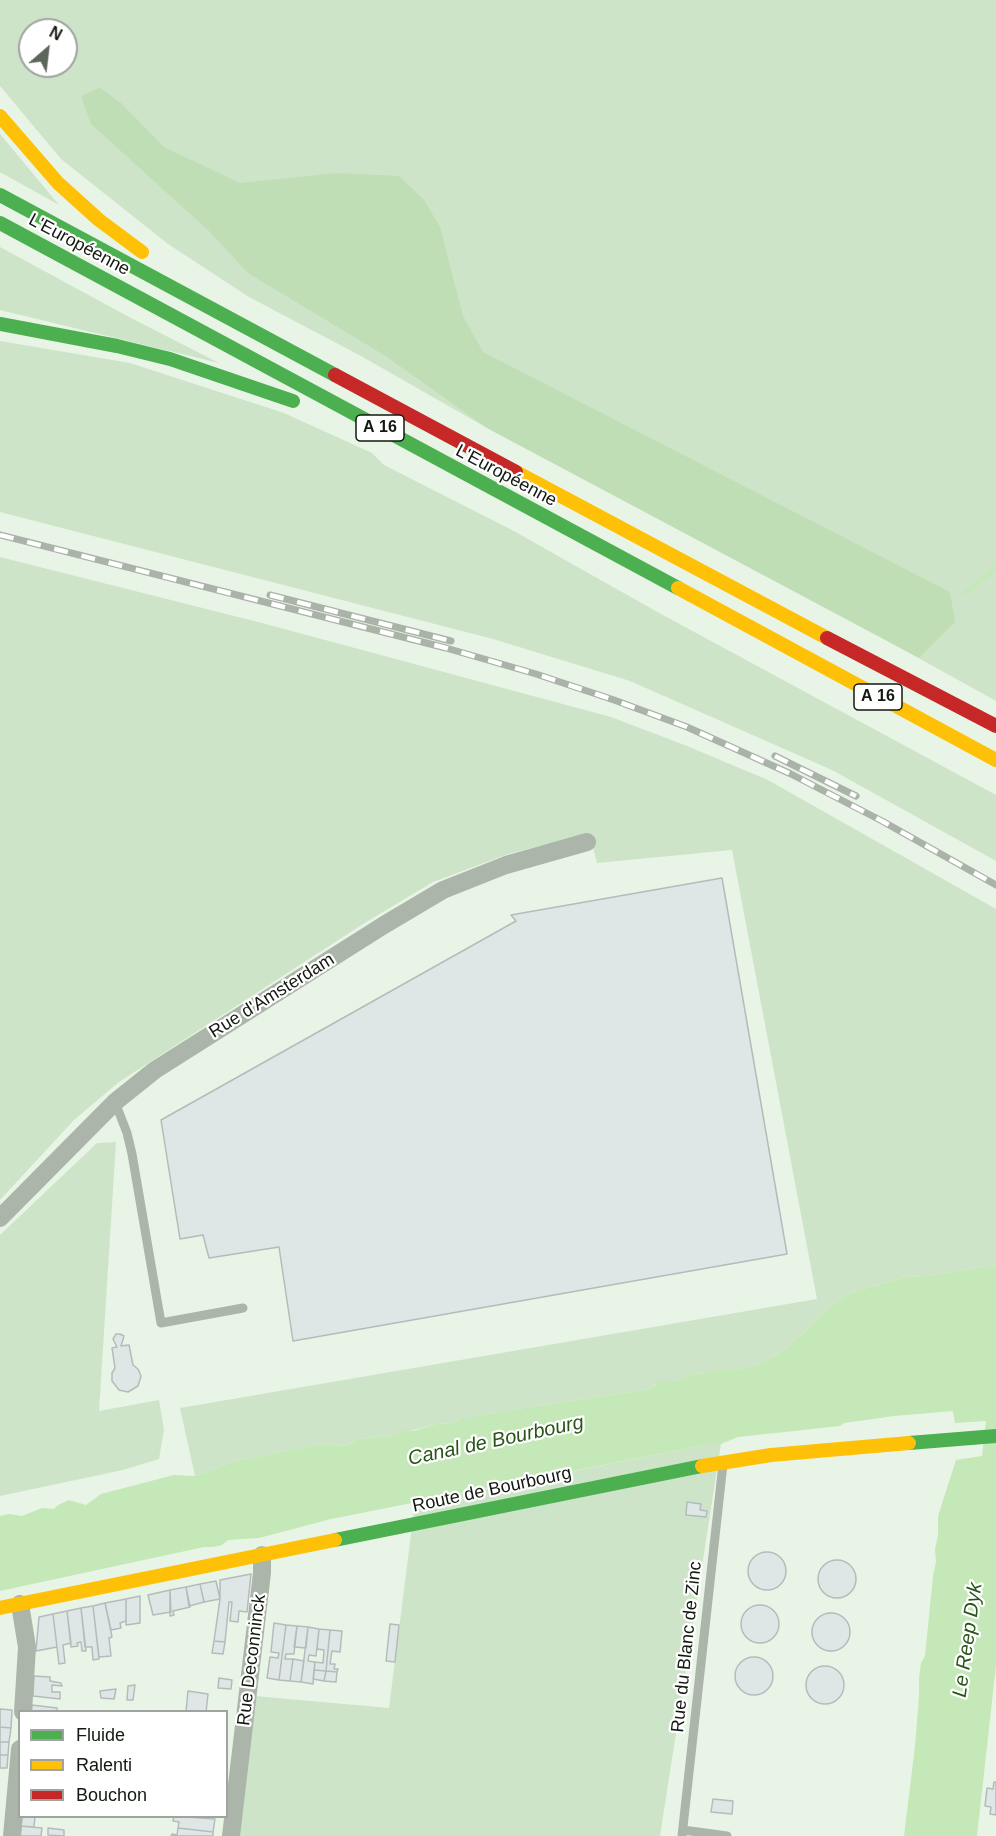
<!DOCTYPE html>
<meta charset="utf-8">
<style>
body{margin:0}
#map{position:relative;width:996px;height:1836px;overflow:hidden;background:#e8f4e5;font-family:Helvetica,sans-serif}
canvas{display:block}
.legend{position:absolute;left:18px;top:1710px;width:210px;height:108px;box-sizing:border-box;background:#fff;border:2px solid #a0a39f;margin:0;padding:8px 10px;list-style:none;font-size:18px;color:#121910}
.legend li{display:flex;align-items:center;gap:12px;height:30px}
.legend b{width:30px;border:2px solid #a0a39f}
.north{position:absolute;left:18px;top:18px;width:60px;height:60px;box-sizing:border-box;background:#fff;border:2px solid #a0a39f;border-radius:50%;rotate:28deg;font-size:16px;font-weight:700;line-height:24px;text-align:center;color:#121910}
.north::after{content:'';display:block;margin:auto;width:21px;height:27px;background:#5d665b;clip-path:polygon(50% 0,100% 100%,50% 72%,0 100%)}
</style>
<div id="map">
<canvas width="996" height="1836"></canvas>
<ul class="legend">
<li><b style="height:8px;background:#4caf50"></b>Fluide</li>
<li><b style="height:8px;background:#ffc107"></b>Ralenti</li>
<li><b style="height:8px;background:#c62828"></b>Bouchon</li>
</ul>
<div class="north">N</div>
</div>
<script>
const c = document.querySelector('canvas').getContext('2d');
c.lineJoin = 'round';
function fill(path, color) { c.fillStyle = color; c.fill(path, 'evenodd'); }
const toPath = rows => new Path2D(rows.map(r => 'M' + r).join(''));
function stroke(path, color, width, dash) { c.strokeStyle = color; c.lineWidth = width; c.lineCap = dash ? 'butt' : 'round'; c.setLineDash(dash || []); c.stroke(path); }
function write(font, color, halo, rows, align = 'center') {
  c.font = font + ' Helvetica,sans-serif'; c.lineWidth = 4.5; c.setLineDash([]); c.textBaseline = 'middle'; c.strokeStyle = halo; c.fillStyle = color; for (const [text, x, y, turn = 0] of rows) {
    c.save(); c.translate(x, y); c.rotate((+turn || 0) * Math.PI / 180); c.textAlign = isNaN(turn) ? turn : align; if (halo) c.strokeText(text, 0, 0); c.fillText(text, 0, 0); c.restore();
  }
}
const green = toPath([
 [0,0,996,0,996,701,877,635,487,428,361,356,249,297,168,244,61,159,0,86],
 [30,30,66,30,66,66,30,66],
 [0,134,59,205,0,172],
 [0,247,131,318,219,363,0,310],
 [0,341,130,363,284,413,372,453,384,465,512,530,661,614,996,795,996,861,832,770,630,681,493,639,0,512],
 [0,557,262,623,611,717,687,746,768,780,996,909,996,1265,926,1276,906,1277,853,1292,836,1302,789,1346,777,1355,754,1366,735,1370,714,1370,705,1373,692,1374,675,1381,655,1384,650,1389,504,1411,476,1416,469,1420,461,1419,454,1423,436,1424,391,1436,360,1439,344,1446,321,1444,236,1461,195,1476,180,1408,817,1299,732,850,597,863,589,833,508,854,433,882,363,924,119,1082,74,1120,0,1200],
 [116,1142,99,1411,159,1400,164,1430,159,1459,123,1470,0,1496,0,1235,97,1143],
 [710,1444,721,1444,660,1836,238,1836,255,1696,389,1708,415,1503]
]);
const forest = toPath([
 [100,88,121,103,164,147,240,183,337,173,399,176,424,200,440,227,463,316,483,352,950,592,955,622,919,658,487,428,384,355,248,273,209,231,91,124,81,96]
]);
const water = toPath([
 [996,1265,996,1665,977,1836,904,1836,915,1746,919,1697,919,1678,921,1663,925,1656,933,1576,936,1562,935,1549,938,1535,938,1516,956,1460,982,1456,986,1421,955,1423,953,1411,894,1416,844,1423,840,1426,738,1437,721,1444,710,1444,331,1519,259,1538,228,1540,222,1545,213,1547,204,1547,0,1591,0,1516,9,1514,22,1516,42,1508,54,1509,58,1505,69,1500,86,1505,101,1494,174,1475,195,1476,236,1461,321,1444,344,1446,360,1439,391,1436,406,1430,413,1431,436,1424,454,1423,461,1419,469,1419,476,1416,504,1411,650,1389,659,1381,675,1381,692,1374,705,1373,714,1370,735,1370,754,1366,777,1355,789,1346,836,1302,853,1292,906,1277,926,1276]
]);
const stream = toPath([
 [965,593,996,568]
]);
const building = toPath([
 [722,878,787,1254,293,1341,279,1247,209,1258,203,1235,180,1239,161,1120,516,921,511,915,722,878],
 [116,1334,120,1334,124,1336,121,1346,129,1345,133,1365,138,1369,141,1376,138,1386,128,1392,119,1390,112,1381,112,1373,115,1368,112,1348,117,1347,113,1339,116,1334],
 [687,1502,701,1504,700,1510,707,1511,706,1517,686,1515,687,1502],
 '748 1571a19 19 0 1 1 38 0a19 19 0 1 1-38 0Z',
 '818 1579a19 19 0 1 1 38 0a19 19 0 1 1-38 0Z',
 [251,1574,247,1612,239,1611,238,1622,230,1621,232,1602,229,1602,225,1642,214,1641,220,1599,220,1580,251,1574],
 [216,1581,220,1599,204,1602,200,1584,216,1581],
 [200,1584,204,1602,189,1606,186,1587,200,1584],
 [186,1587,190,1607,173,1611,174,1615,170,1616,170,1590,186,1587],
 [170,1590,171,1612,153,1615,148,1595,170,1590],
 [140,1596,140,1623,126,1625,126,1599,140,1596],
 [126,1599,126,1621,120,1623,121,1628,111,1630,105,1603,126,1599],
 [105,1603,112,1637,109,1638,111,1656,99,1657,93,1606,105,1603],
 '741 1624a19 19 0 1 1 38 0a19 19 0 1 1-38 0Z',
 [93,1606,99,1659,93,1660,92,1647,85,1647,81,1608,93,1606],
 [81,1608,86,1651,82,1651,81,1642,77,1643,78,1646,71,1647,67,1611,81,1608],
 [67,1611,71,1643,63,1645,65,1663,59,1664,53,1614,67,1611],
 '812 1632a19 19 0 1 1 38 0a19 19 0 1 1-38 0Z',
 [53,1614,57,1647,36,1651,39,1617,53,1614],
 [274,1623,286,1625,279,1680,267,1678,270,1657,278,1658,279,1653,271,1652,274,1623],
 [390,1624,399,1625,395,1662,386,1661,390,1624],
 [286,1625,297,1626,294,1654,286,1654,285,1659,293,1659,290,1681,279,1680,286,1625],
 [297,1626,308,1627,306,1648,294,1647,297,1626],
 [308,1627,319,1629,316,1656,309,1655,308,1661,315,1662,313,1684,301,1682,308,1627],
 [319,1629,330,1630,326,1671,314,1670,315,1662,323,1663,324,1650,317,1649,319,1629],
 [330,1630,342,1631,340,1652,332,1651,330,1664,335,1664,334,1669,338,1669,337,1672,326,1671,330,1630],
 [214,1641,225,1642,223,1654,212,1653,214,1641],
 '735 1676a19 19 0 1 1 38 0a19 19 0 1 1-38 0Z',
 [293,1659,304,1661,301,1682,290,1681,293,1659],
 '806 1685a19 19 0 1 1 38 0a19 19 0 1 1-38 0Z',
 [314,1670,326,1671,324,1681,313,1679,314,1670],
 [326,1671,337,1672,336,1682,324,1681,326,1671],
 [34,1676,50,1677,50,1681,61,1683,62,1686,52,1685,52,1692,60,1692,60,1699,33,1696,34,1676],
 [219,1678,232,1680,231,1689,218,1688,219,1678],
 [135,1685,133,1700,127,1700,128,1686,135,1685],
 [116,1689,114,1699,101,1698,100,1691,116,1689],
 [188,1691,208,1694,206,1712,186,1712,188,1691],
 [32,1705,57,1708,57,1712,31,1712,32,1705],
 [0,1709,12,1710,11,1728,0,1727,0,1709],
 [0,1727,11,1728,9,1742,0,1742,0,1727],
 [0,1742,9,1742,8,1755,0,1755,0,1742],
 [0,1755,8,1755,7,1768,0,1768,0,1755],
 [994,1782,996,1782,996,1815,990,1814,991,1807,985,1806,987,1788,993,1789,994,1782],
 [713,1799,733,1801,732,1814,711,1812,713,1799],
 [22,1816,35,1816,34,1827,21,1826,22,1816],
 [174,1816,215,1819,213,1832,178,1828,179,1822,173,1821,174,1816],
 [21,1826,42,1828,41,1836,20,1836,21,1826],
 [48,1828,64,1830,64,1836,48,1835,48,1828],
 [178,1828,213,1832,213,1836,171,1836,172,1834,177,1835,178,1828]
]);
const lane = toPath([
 [115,1102,127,1133,132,1154,161,1323,243,1308],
 [683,1830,727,1836],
 [682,1836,723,1464]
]);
const street = toPath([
 [0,1218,115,1102,155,1070,384,925,443,890,506,865,587,842],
 [20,1604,27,1647,23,1712],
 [12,1836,20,1749],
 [231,1836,262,1573,262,1555]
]);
const fast = toPath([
 [0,195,335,375],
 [0,223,678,588],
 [0,324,117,346,170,359,293,401],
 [909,1443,996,1436],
 [335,1540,702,1466]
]);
const slow = toPath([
 [0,116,58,183,99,220,142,252],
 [516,472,827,638],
 [678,588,996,760],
 [702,1466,771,1455,909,1443],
 [0,1608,335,1540]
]);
const jam = toPath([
 [335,375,516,472],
 [827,638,996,726]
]);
const rail = toPath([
 [0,535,446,648,536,674,614,700,687,727,791,774,882,821,996,885],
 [270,595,451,641],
 [775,756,856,796]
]);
const shields = [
 [380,428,48],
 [878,697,48]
];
const shieldNames = [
 ["A 16",380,428],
 ["A 16",878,697]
];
const streetNames = [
 ["L'Européenne",79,245,28],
 ["L'Européenne",506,476,28],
 ["Rue d'Amsterdam",272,996,-32],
 ["Route de Bourbourg",492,1490,-12],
 ["Rue du Blanc de Zinc",687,1647,-84],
 ["Rue Deconninck",252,1660,-83]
];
const waterNames = [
 ["Canal de Bourbourg",496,1441,-12],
 ["Le Reep Dyk",968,1640,-82]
];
fill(green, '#cee4c8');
fill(forest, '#bfdeb5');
fill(water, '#c4e8b8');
stroke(stream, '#c4e8b8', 4.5);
fill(building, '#dfe7e6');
stroke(building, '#b4bcbb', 1.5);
stroke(lane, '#acb5aa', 9);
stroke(street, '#acb5aa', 18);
stroke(fast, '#4caf50', 14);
stroke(slow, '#ffc107', 14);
stroke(jam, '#c62828', 14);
stroke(rail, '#aab3a7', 7);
stroke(rail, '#fff', 4.5, [14]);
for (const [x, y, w] of shields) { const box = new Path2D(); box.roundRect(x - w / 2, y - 13, w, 26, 4.5); c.fillStyle = '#fff'; c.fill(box); stroke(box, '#121910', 1.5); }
write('bold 16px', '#121910', null, shieldNames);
write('18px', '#121910', '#fff', streetNames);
write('italic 20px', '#295417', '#fff', waterNames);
</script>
